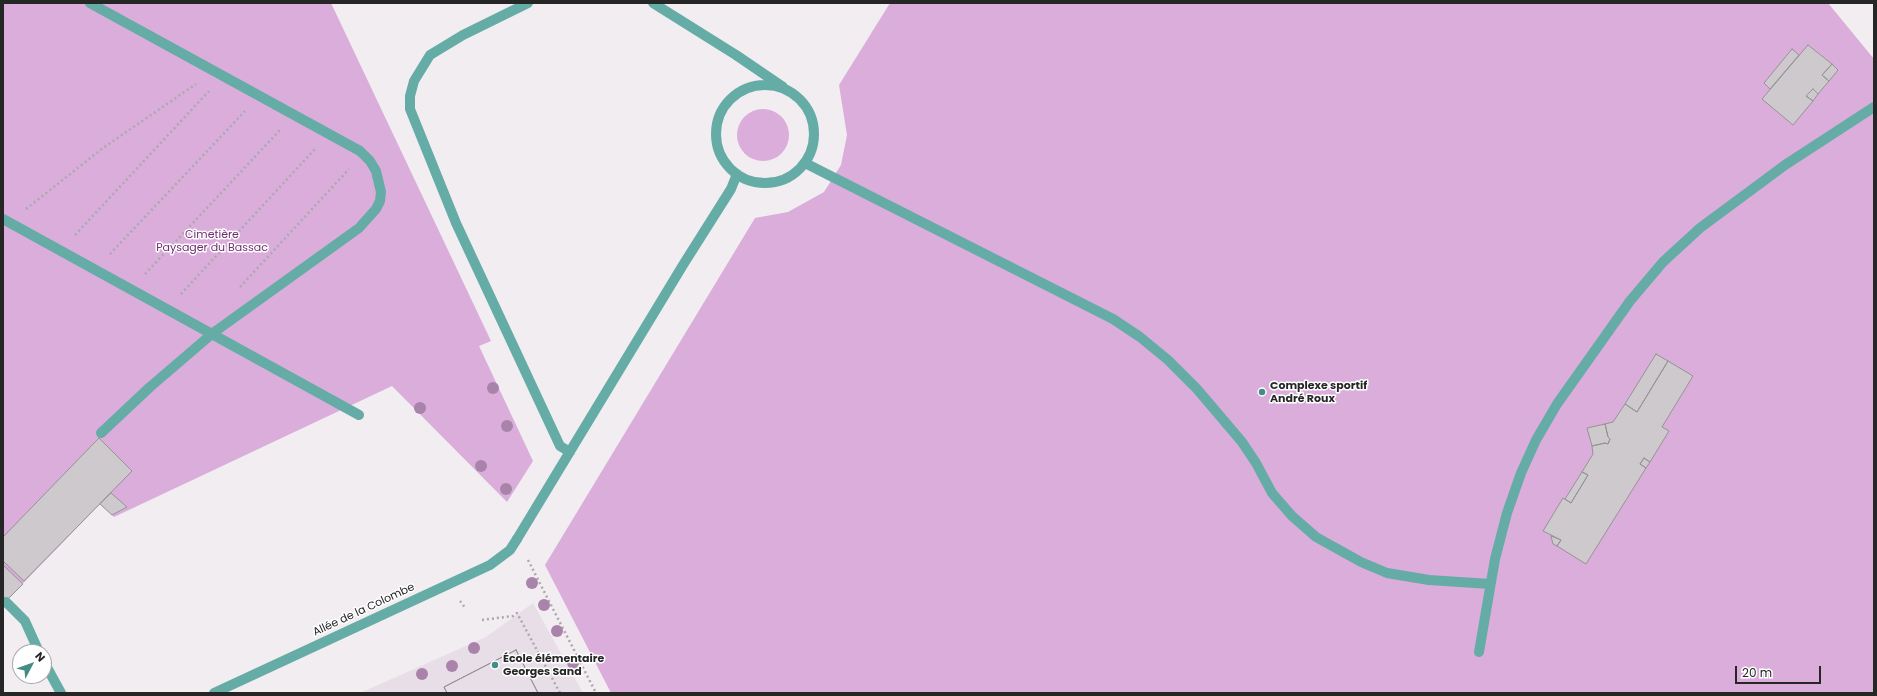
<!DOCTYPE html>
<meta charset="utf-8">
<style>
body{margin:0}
#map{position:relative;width:1877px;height:696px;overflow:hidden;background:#f1edf1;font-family:Poppins,sans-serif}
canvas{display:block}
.frame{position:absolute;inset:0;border:4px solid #272627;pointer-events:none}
.north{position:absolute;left:12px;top:644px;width:40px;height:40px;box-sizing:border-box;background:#fff;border:1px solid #a9a8a9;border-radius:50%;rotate:49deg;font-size:11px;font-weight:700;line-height:16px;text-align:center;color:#272627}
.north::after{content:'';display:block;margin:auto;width:14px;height:18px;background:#458c87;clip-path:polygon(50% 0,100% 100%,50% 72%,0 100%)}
.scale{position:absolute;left:1735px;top:666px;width:86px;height:18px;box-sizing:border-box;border:2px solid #272627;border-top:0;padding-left:5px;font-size:12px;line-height:14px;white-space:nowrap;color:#272627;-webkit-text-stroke:3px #fff;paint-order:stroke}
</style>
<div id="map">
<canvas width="1877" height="696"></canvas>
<div class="frame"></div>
<div class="north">N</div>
<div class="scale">20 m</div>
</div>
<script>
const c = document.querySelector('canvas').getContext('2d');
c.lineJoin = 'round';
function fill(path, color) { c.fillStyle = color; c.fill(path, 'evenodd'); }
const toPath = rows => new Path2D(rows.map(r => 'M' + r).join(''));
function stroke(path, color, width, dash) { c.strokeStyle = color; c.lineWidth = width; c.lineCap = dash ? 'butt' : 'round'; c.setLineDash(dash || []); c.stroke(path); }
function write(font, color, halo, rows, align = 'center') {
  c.font = font + ' Poppins,sans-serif'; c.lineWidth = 3; c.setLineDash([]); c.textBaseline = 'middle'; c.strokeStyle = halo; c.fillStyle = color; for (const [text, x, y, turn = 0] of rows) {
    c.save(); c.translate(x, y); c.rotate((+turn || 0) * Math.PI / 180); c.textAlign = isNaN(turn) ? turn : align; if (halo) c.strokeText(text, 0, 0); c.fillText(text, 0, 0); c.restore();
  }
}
const built = toPath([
 [533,603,583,693,360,693,486,637]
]);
const green = toPath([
 [3,3,331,3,491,341,479,346,533,461,507,502,392,386,114,517,100,504,3,604],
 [890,3,1828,3,1874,59,1874,693,611,693,545,565,755,218,788,212,824,192,841,165,847,135,839,85],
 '737 135a26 26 0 1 1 52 0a26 26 0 1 1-52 0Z'
]);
const building = toPath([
 [1808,45,1832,64,1822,75,1829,81,1818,94,1813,89,1806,96,1813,101,1793,125,1762,99,1808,45],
 [1792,49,1799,55,1770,89,1764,83,1792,49],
 [1832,64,1838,70,1829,81,1822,75,1832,64],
 [1813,89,1818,94,1813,101,1806,96,1813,89],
 [1656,354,1668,361,1637,412,1625,404,1656,354],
 [1668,361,1693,376,1662,427,1669,431,1650,462,1644,458,1640,464,1646,468,1586,564,1557,546,1561,540,1543,531,1563,498,1571,503,1588,475,1582,472,1593,454,1592,446,1605,443,1608,444,1610,439,1608,437,1605,424,1613,422,1625,404,1637,412,1668,361],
 [1605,424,1608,437,1610,439,1608,444,1605,443,1592,446,1587,428,1605,424],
 [99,438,132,471,24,581,3,561,3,537,99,438],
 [1644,458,1650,462,1646,468,1640,464,1644,458],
 [1582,472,1588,475,1571,503,1565,499,1582,472],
 [111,493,127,507,112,515,100,504,111,493],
 [1551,536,1561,540,1557,546,1553,544,1551,536],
 [3,565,23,584,3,604,3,565],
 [516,650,538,693,447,693,444,687,516,650],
 [516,650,538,693,447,693,444,687,516,650]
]);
const path = toPath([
 [26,209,103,148,196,84],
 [75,235,209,91],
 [110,254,245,111],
 [145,274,280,130],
 [240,287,349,169],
 [181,294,315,149],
 [528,560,596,693],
 [460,601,466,609],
 [482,620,513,616,517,613,560,693]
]);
const service = toPath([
 [90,3,360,151,370,161,376,171,381,192,380,201,376,209,359,228,213,333,150,387,101,433],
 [528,3,463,35,430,55,414,81,410,96,410,109,456,223,560,446,570,452],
 [653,3,736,55,783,87],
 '716 134a49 49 0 1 1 98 0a49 49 0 1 1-98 0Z',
 [805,163,1113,319,1140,337,1168,360,1197,389,1242,442,1256,463,1272,493,1292,516,1316,537,1361,562,1387,573,1429,580,1490,584],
 [3,219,359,415],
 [517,539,683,265,731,189,737,174],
 [6,602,25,621,39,652],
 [1479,652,1495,559,1507,513,1521,473,1536,440,1557,404,1630,301,1663,262,1700,228,1785,165,1874,107],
 [44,662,61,693]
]);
const minor = toPath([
 [214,693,490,565,510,550,517,539]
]);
const trees = [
 [493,388],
 [420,408],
 [507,426],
 [481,466],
 [506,489],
 [532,583],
 [544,605],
 [557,631],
 [474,648],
 [573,663],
 [452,666],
 [422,674]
];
const markers = [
 [1262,392,4,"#458c87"],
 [495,665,4,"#458c87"]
];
const parkNames = [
 ["Cimetière",212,235],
 ["Paysager du Bassac",212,248]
];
const poiNames = [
 ["Complexe sportif",1270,386],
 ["André Roux",1270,399],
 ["École élémentaire",503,659],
 ["Georges Sand",503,672]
];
const streetNames = [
 ["Allée de la Colombe",364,610,-25]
];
fill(built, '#e8dee7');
fill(green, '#daadda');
fill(building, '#cdc9cd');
stroke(building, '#969396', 1);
stroke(path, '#aca9ac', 2.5, [2, 3]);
stroke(service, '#65aca7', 10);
stroke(minor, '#65aca7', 10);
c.fillStyle = '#aa83ab';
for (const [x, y] of trees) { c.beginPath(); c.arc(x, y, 6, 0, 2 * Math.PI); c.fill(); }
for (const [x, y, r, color] of markers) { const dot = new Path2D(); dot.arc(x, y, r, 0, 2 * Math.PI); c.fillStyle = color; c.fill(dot); stroke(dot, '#fff', 1.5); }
write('11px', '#6f2c71', '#fff', parkNames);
write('bold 11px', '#272627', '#fff', poiNames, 'left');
write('11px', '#272627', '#fff', streetNames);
</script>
